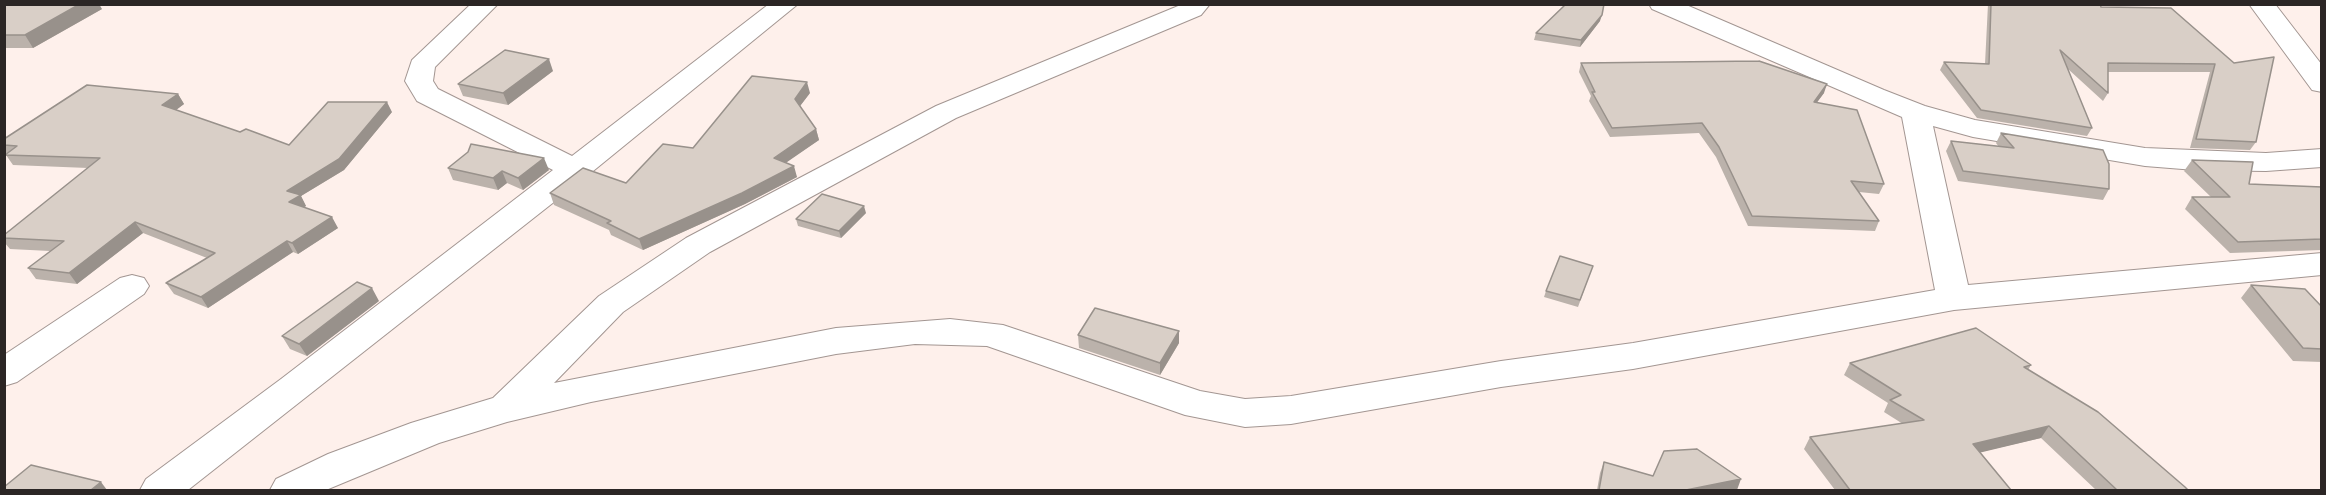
<!DOCTYPE html>
<style>
body{margin:0}
#map{position:relative;width:2326px;height:495px;overflow:hidden;background:#fef0eb;font-family:Inter,sans-serif}
canvas{display:block}
.frame{position:absolute;inset:0;border:6px solid #2b2625;pointer-events:none}
</style>
<div id="map">
<canvas width="2326" height="495"></canvas>
<div class="frame"></div>
</div>
<script>
const c = document.querySelector('canvas').getContext('2d');
c.lineJoin = 'round';
const toPath = rows => new Path2D(rows.map(r => 'M' + r).join(''));
function stroke(path, color, width, dash) { c.strokeStyle = color; c.lineWidth = width; c.lineCap = dash ? 'butt' : 'round'; c.setLineDash(dash || []); c.stroke(path); }
function fill(path, color) { c.fillStyle = color; c.fill(path, 'evenodd'); }
const minor = toPath([
 [471,4,498,4,435,67,433,81,438,89,572,156,769,4,798,4,587,176,188,490,140,490,146,479,281,379,553,170,417,101,405,81,412,60,471,4],
 [1183,4,1210,4,1201,15,956,118,710,252,623,312,554,383,836,328,950,319,1003,325,1200,391,1245,399,1291,396,1501,361,1633,343,1935,290,1902,117,1652,9,1649,4,1684,4,1884,90,1925,106,1975,120,2145,148,2266,153,2322,149,2322,167,2266,171,2195,170,2145,166,1973,137,1933,126,1968,285,2322,253,2322,275,1954,310,1633,369,1501,387,1291,424,1245,427,1185,415,987,346,915,344,836,354,591,402,507,422,439,443,326,490,270,490,276,479,328,454,411,423,493,398,599,296,686,238,936,106,1183,4],
 [2249,4,2275,4,2322,65,2322,92,2312,90,2249,4],
 [132,275,144,278,149,286,144,294,17,382,4,386,4,355,120,278,132,275]
]);
const wall = toPath([
 [4,4,102,9,33,48,4,48],
 [1988,4,2100,4,2101,7,2234,63,2256,142,2250,150,2190,148,2210,72,2108,72,2108,93,2103,101,2068,69,2092,128,2087,136,1977,118,1940,70,1944,62,1985,64],
 [1600,21,1580,47,1534,40,1536,33],
 [1581,63,1824,93,1816,103,1884,184,1879,194,1859,192,1879,221,1875,231,1748,226,1716,157,1699,133,1610,137,1589,101,1591,96,1579,72],
 [553,71,508,105,463,96,458,84],
 [810,93,800,106,816,129,819,140,786,162,797,177,745,204,643,250,611,235,609,230,554,205,550,193,626,183],
 [178,94,184,104,176,110,240,132,289,145,392,112,344,170,301,196,306,206,304,207,338,228,298,254,293,252,208,308,174,294,166,283,207,258,143,233,77,284,36,279,28,268,50,251,10,249,4,242,4,235,88,168,13,165,6,155,4,155,4,139],
 [2001,133,2109,189,2103,200,1958,181,1946,151,1951,141,1999,147,1996,143],
 [2192,160,2249,184,2322,187,2322,250,2230,253,2185,209,2192,197,2211,197,2184,171],
 [448,168,549,170,523,190,507,183,498,190,453,180],
 [866,213,841,238,798,226,796,219],
 [1593,266,1578,307,1544,297,1546,291],
 [2251,285,2322,307,2322,362,2293,361,2241,298],
 [379,301,307,356,290,349,282,336],
 [1078,335,1179,343,1160,375,1079,348],
 [1850,363,2031,365,2028,370,2188,490,2096,490,2041,438,1980,452,2011,490,1835,490,1804,449,1810,437,1903,424,1884,412,1888,403,1844,375],
 [1604,462,1653,476,1737,490,1597,490,1600,473]
]);
const shadedWall = toPath([
 [80,4,99,4,102,9,33,48,25,35],
 [1602,15,1600,21,1580,47,1581,40],
 [549,59,553,71,508,105,503,93],
 [807,82,810,93,797,110,795,99],
 [1827,84,1824,93,1810,112,1814,102],
 [178,94,184,104,168,116,162,105],
 [387,102,392,112,344,170,301,196,306,206,295,213,289,202,287,191],
 [816,129,819,140,777,169,774,158],
 [544,158,549,170,523,190,518,178],
 [794,166,797,177,745,204,643,250,639,239],
 [502,171,507,183,498,190,493,178],
 [864,206,866,213,841,238,839,231],
 [332,217,338,228,298,254,292,243],
 [135,222,143,233,77,284,69,273],
 [287,241,293,252,208,308,201,297],
 [372,288,379,301,307,356,299,344],
 [1179,331,1179,343,1160,375,1160,363],
 [2049,426,2041,438,1966,456,1973,444],
 [1741,479,1737,490,1686,490],
 [101,482,107,490,91,490]
]);
const building = toPath([
 [4,4,80,4,25,35,4,35,4,4],
 [1566,4,1604,4,1602,15,1581,40,1536,33,1566,4],
 [1991,4,2100,4,2101,7,2171,8,2234,63,2274,57,2256,142,2196,139,2215,64,2108,63,2108,93,2060,50,2092,128,1981,110,1944,62,1989,64,1991,4],
 [505,50,549,59,503,93,458,84,505,50],
 [1759,61,1827,84,1814,102,1857,110,1884,184,1851,181,1879,221,1752,216,1719,147,1702,123,1612,128,1592,92,1595,92,1581,63,1759,61],
 [752,76,807,82,795,99,816,129,774,158,794,166,742,193,639,239,607,223,611,221,550,193,583,168,626,183,663,144,693,148,752,76],
 [87,85,178,94,162,105,240,132,246,129,289,145,328,102,387,102,339,159,287,191,301,195,289,202,332,217,292,243,287,241,201,297,166,283,215,253,135,222,69,273,28,268,64,241,4,238,4,235,100,158,5,155,17,146,4,145,4,139,87,85],
 [2001,133,2103,150,2109,164,2109,189,1963,171,1951,141,2014,148,2001,133],
 [471,144,544,158,518,178,502,171,493,178,448,168,468,152,471,144],
 [2192,160,2253,162,2249,184,2322,187,2322,239,2238,242,2192,197,2230,197,2192,160],
 [822,194,864,206,839,231,796,219,822,194],
 [1560,256,1593,266,1580,300,1546,291,1560,256],
 [357,282,372,288,299,344,282,336,357,282],
 [2251,285,2305,289,2322,307,2322,349,2303,348,2251,285],
 [1095,308,1179,331,1160,363,1078,335,1095,308],
 [1976,328,2031,365,2024,367,2098,412,2185,487,2188,490,2117,490,2049,426,1973,444,2011,490,1850,490,1810,437,1924,420,1890,400,1901,395,1850,363,1976,328],
 [1697,449,1741,479,1686,490,1599,490,1604,462,1653,476,1664,451,1697,449],
 [31,465,101,482,91,490,4,490,4,487,31,465]
]);
stroke(minor, '#a39692', 2);
fill(minor, '#fff');
fill(wall, '#bbb2ab');
fill(shadedWall, '#98918b');
fill(building, '#d9cfc7');
stroke(building, '#98918b', 1.5);
</script>
